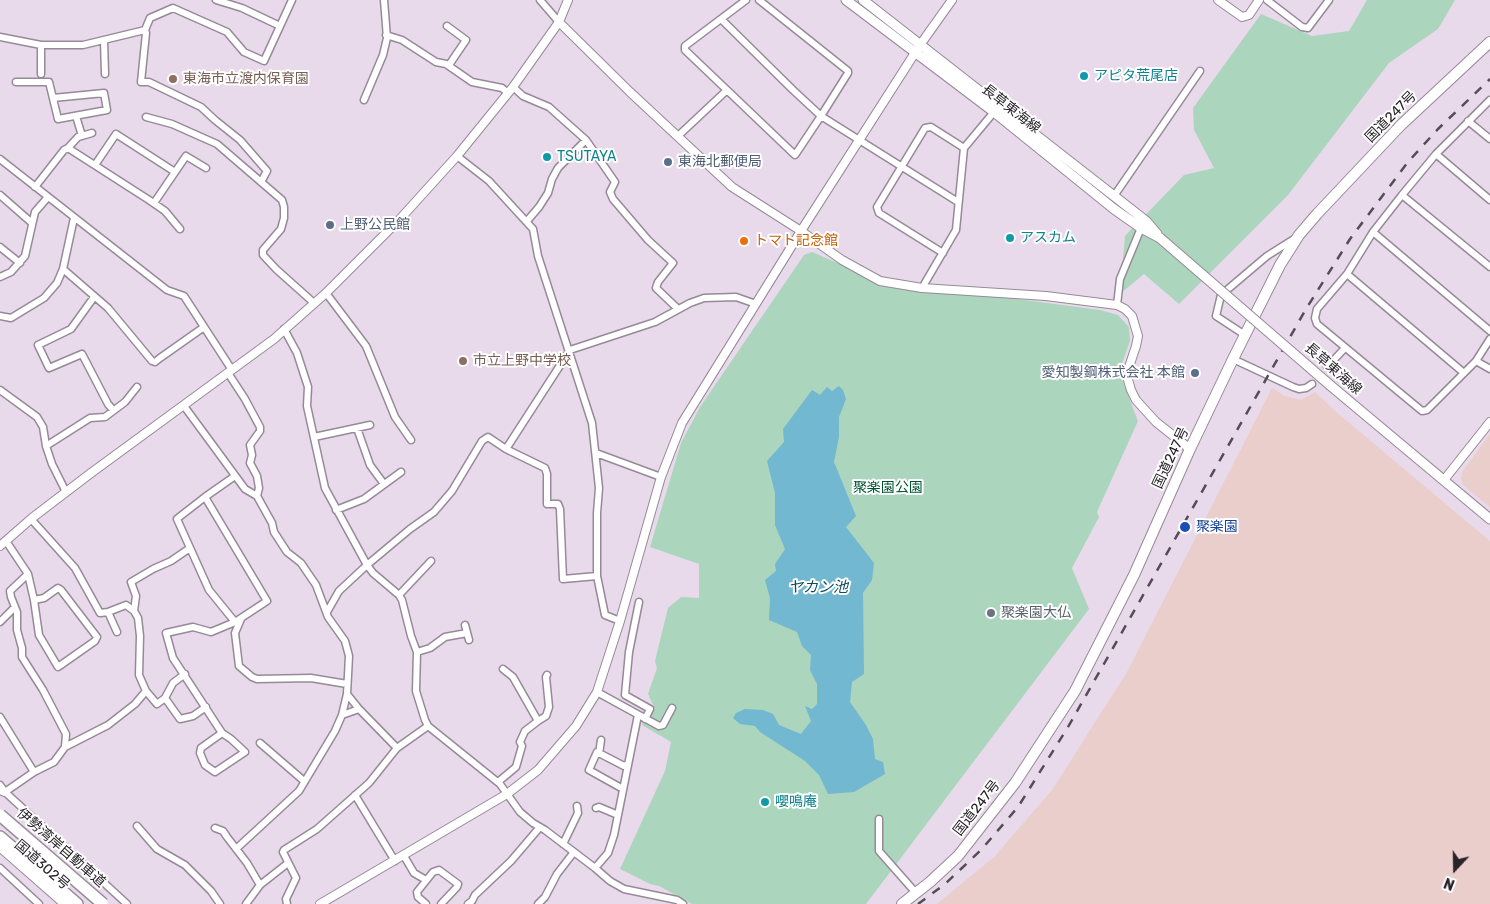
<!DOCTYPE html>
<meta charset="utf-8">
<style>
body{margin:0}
#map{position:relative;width:1490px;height:904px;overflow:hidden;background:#e8daea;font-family:Rubik,sans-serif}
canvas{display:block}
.north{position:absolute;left:1430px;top:844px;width:50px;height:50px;-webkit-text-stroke:4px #fff;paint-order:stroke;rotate:201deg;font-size:14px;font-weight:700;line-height:20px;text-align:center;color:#282329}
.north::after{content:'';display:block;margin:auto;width:18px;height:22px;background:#282329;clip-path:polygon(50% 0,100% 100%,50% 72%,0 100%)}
</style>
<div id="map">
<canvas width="1490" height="904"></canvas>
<div class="north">N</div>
</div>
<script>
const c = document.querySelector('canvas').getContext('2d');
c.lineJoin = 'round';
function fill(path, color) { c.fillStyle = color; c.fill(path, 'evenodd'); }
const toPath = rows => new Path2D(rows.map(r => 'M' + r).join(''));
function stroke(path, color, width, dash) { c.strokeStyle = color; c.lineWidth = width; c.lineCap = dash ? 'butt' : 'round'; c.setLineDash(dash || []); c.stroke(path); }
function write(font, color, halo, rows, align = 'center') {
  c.font = font + ' Rubik,"Noto Sans JP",sans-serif'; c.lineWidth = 4; c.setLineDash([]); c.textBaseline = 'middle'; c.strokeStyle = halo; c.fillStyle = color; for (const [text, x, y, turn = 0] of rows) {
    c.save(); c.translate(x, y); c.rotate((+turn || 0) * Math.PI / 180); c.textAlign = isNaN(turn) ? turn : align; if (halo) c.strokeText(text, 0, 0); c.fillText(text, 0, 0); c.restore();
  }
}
const industrial = toPath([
 [1272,388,1285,396,1301,400,1315,392,1335,411,1490,541,1490,904,937,904,994,857,1052,790,1127,672],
 [1490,434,1490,507,1463,485,1461,478,1462,472]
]);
const green = toPath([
 [1367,0,1455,0,1438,29,1389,63,1288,195,1179,304,1144,274,1120,294,1125,236,1184,175,1214,168,1194,130,1193,108,1261,14,1312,36,1349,31],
 [812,252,880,281,1100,310,1118,315,1129,327,1130,341,1119,372,1138,421,1097,512,1099,517,1072,568,1089,609,866,904,692,904,659,886,650,884,620,869,665,771,671,742,642,725,655,709,648,694,657,668,655,661,668,608,681,597,699,598,699,564,650,547,681,443,700,407,804,255]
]);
const water = toPath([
 [839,386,843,390,846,399,839,417,839,437,834,462,856,516,846,527,874,563,872,580,863,593,864,674,852,682,850,702,866,725,873,739,875,759,883,762,885,774,854,792,828,794,819,775,805,761,760,732,755,726,740,724,733,718,736,713,745,709,763,710,773,714,779,725,801,734,811,721,805,706,812,709,817,704,817,684,810,670,811,655,802,646,797,632,769,620,770,598,765,580,776,571,775,564,785,549,775,525,775,493,767,461,784,442,783,429,812,390,820,395,827,387,832,391]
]);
const minor = toPath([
 [216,0,242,8,280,26],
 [540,0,559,22],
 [746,0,685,46,685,50,795,155,821,116,848,73,848,71,759,0],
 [1267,0,1302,27,1308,28,1329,0],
 [721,19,793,90,821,116,958,202],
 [447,26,466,40,449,65],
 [386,35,402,40,436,62,446,64,472,82,502,88,508,93],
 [0,37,41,45,83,45,145,30],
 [104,40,105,74],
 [41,45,41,74],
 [16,82,49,82,58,119,107,110,104,93,53,98],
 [513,87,523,96,549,107,586,140,615,182,610,192,613,199,648,240,673,263,658,282,656,288,678,309],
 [364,100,383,55,387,38,384,0],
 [1490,100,1436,154,1402,195,1373,232,1347,274,1317,309,1315,318,1317,324,1422,411,1427,410,1476,361,1490,339],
 [76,116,82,136],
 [146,117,172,124,217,144,282,200,284,207,284,218,281,229,263,250,263,255,276,269,314,303],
 [1468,121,1490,139],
 [678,136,726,91],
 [67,149,78,137,92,133],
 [1436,154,1490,200],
 [457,156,489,181,533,229,538,256,592,423,599,488,597,513,597,576,605,615,620,621],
 [0,159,167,290,184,296,232,370],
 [95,165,116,134,175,172],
 [261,182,267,171,240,140,215,120,201,107,149,82,141,82,146,33,145,30,150,18,173,8,227,32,244,52,264,61,292,0],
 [35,187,64,150,68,148,149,200,165,211,180,229],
 [0,195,32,223],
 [1402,195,1490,267],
 [1114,196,1200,71],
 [154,203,186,156,206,168],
 [527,221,539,207,548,193,552,179,558,168,586,140],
 [1373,232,1490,331],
 [0,247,20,263],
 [943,253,879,213,877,207,925,128,931,127,964,148],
 [63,269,108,308,152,361,155,362,160,358,204,327],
 [1347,274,1464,373],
 [0,277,11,272,25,256,35,212,48,197],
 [922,288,956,230,964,148,994,112],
 [326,293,366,346,395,417,411,440],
 [94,297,71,329,38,345,49,368,82,354,108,404,113,410],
 [1117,305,1120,279,1141,228],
 [0,316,11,318,44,298,57,283,63,269,74,218],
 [284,329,297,353,308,387,307,406,325,488,367,565,373,573,399,595,402,600,411,636,417,652,416,691,425,720,428,726,500,784,520,812,533,823,545,830,595,868,610,881,624,889,677,900,683,904],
 [1245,335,1216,316,1221,295,1267,256,1294,239],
 [1233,359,1293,387,1299,389,1306,388,1312,384],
 [1476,361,1490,369],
 [1327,367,1345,348],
 [228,373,245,399,260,427,260,431,250,445,252,455,250,463,257,476,259,488,257,496],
 [0,390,37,417,43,427,46,446,52,464,66,492],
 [184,406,245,489,257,496,272,523,274,532,287,552,301,563,316,585,328,617,345,641,349,656,347,694,359,709,397,748],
 [357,428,370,465,384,484],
 [314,437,370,425],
 [46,446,90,418,105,417,125,402,137,387],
 [506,449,570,350,655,322,690,303,704,298,736,297,756,304],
 [596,453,661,477],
 [205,497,267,601,235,622,209,590,177,519,178,518,205,497,235,476],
 [336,510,364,499,401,472],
 [31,519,75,568,100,613,108,612,117,632],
 [6,541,28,574,34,600,39,635,58,667,95,641,97,637,61,590,58,588,44,598,34,600],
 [399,595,431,561],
 [639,602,629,652,625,695,650,709,645,719],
 [134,611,136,596,131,582,153,569,171,561,190,548],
 [108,612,126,605,134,611,138,618,140,636,139,675,146,691],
 [327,612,339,591,367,565,410,529,434,512,452,491,482,441,488,437,506,449,545,468,547,474,547,504,558,504,560,509,563,579,597,576],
 [241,619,235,633,239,666,252,677,257,679,311,678,347,684],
 [0,622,15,607],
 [465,625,469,640],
 [417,652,430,648,445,637,467,633],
 [597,692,659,726,663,725,672,708],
 [165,698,173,683,185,674],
 [342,715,347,694],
 [0,717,34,772],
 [538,721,546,716,549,707,546,677,547,675],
 [222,733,201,748,200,753,205,765,215,772,245,752,231,739,222,733,173,658,166,633,193,627,211,632,235,622],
 [260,743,304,781],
 [65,747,108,725,135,704,146,691,157,704,165,698,180,719,193,716,206,707],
 [599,754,601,740],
 [498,782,516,767,522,746,520,742,525,731,538,721,513,677,503,669],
 [0,785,5,792,127,904],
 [623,789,589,770,597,752,624,766,628,764],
 [5,792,34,772,54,762,65,747,66,734,43,690,22,657,22,648,17,630,17,612,11,597,10,591,28,574],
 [355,795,395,861],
 [596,808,599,807,618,815],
 [879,819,879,851,916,893],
 [137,826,157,849,185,865,211,891,220,904],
 [215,828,223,831,227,837,247,863,260,885,288,863],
 [563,844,578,813,577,806],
 [236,849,299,791,335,731,342,715,359,709],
 [404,856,414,873,426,880],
 [0,868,39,904],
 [595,868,608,853,614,835,638,715],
 [246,904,260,885],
 [287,904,286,899,296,878,283,852,284,850,317,829,369,783,397,748,428,726],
 [426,904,418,897,417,892,433,872,439,870,458,884,457,887,441,904],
 [468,904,472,901,475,895,511,861,540,827],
 [538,904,545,897,557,874,574,852]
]);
const tertiary = toPath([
 [1218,0,1242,17,1249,15,1259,0],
 [559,22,630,92,732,187,801,231,842,260,880,281,922,288,1046,296,1117,305,1125,309,1132,316,1138,336,1136,346,1128,370,1128,380,1131,390,1136,400,1156,422,1190,449],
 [1444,480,1490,422],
 [0,546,32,518,91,473,274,339,326,293,400,219,457,156,513,87,559,22,568,0],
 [0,790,5,792],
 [320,904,507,794,538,770,576,726,597,692,620,621,661,477,682,423,801,231,920,45,952,0]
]);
const secondary = toPath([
 [846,0,994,112,1114,209,1141,228,1160,238],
 [863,0,1114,196,1146,221,1157,234],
 [1331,386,1490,519]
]);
const trunk = toPath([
 [0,846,66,904],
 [902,904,930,882,958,856,1015,783,1075,691,1134,575,1190,449,1233,359,1280,265,1299,235,1317,214,1401,125,1490,42]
]);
const motorway = toPath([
 [0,837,77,904]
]);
const rail = toPath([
 [918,904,945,884,981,850,1018,807,1068,727,1306,309,1350,239,1408,162,1438,129,1490,79]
]);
const secondaryBridge = toPath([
 [1160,238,1331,386]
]);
const motorwayBridge = toPath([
 [0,815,103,904]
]);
const markers = [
 [1084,76,5,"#0f9aa8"],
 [173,79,5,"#8d6e63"],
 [547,157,5,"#0f9aa8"],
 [668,162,5,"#5c6f8a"],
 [330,225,5,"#5c6f8a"],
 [1010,238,5,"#0f9aa8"],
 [744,241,5,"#e8710a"],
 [463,361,5,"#8d6e63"],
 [1195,373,5,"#5c6f8a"],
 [1185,527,6,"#1a4fb4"],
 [991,613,5,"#6b7280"],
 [765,802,5,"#0f9aa8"]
];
const cultureNames = [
 ["アピタ荒尾店",1094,76],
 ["TSUTAYA",557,157],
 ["アスカム",1020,238],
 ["嚶鳴庵",775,802]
];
const educationNames = [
 ["東海市立渡内保育園",183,79],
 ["市立上野中学校",473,361]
];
const streetNames = [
 ["長草東海線",1011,109,38],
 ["国道247号",1391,117,-45],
 ["長草東海線",1333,369,41],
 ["国道247号",1171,458,-65],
 ["国道247号",977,808,-52],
 ["伊勢湾岸自動車道",61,848,41],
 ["国道302号",42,865,41]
];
const serviceNames = [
 ["東海北郵便局",678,162],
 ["上野公民館",340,225],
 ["愛知製鋼株式会社 本館",1185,373,"right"]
];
const foodNames = [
 ["トマト記念館",754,241]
];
const parkNames = [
 ["聚楽園公園",888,488]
];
const transitNames = [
 ["聚楽園",1196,527]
];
const worshipNames = [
 ["聚楽園大仏",1001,613]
];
const waterNames = [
 ["ヤカン池",818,588]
];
fill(industrial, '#e9cecb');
fill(green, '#acd5be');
fill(water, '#71b8d0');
stroke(minor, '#968998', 9);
stroke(tertiary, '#968998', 10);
stroke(secondary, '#968998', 11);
stroke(trunk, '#968998', 12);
stroke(motorway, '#968998', 14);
stroke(minor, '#fff', 6);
stroke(tertiary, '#fff', 8);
stroke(secondary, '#fff', 9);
stroke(trunk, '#fff', 10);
stroke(motorway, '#fff', 11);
stroke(rail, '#544d55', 2.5, [9, 9]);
stroke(secondaryBridge, '#968998', 11, []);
stroke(motorwayBridge, '#968998', 14, []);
stroke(secondaryBridge, '#fff', 9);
stroke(motorwayBridge, '#fff', 11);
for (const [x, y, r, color] of markers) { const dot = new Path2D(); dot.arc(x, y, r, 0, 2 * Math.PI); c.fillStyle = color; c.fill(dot); stroke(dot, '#fff', 2); }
write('14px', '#0d838f', '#fff', cultureNames, 'left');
write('14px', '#785e54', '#fff', educationNames, 'left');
write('14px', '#282329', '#fff', streetNames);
write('14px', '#4e5e75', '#fff', serviceNames, 'left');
write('14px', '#c56008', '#fff', foodNames, 'left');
write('14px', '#005234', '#fff', parkNames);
write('14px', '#164399', '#fff', transitNames, 'left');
write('14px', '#5b616d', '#fff', worshipNames, 'left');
write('italic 15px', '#0e4c5d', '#fff', waterNames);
</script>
